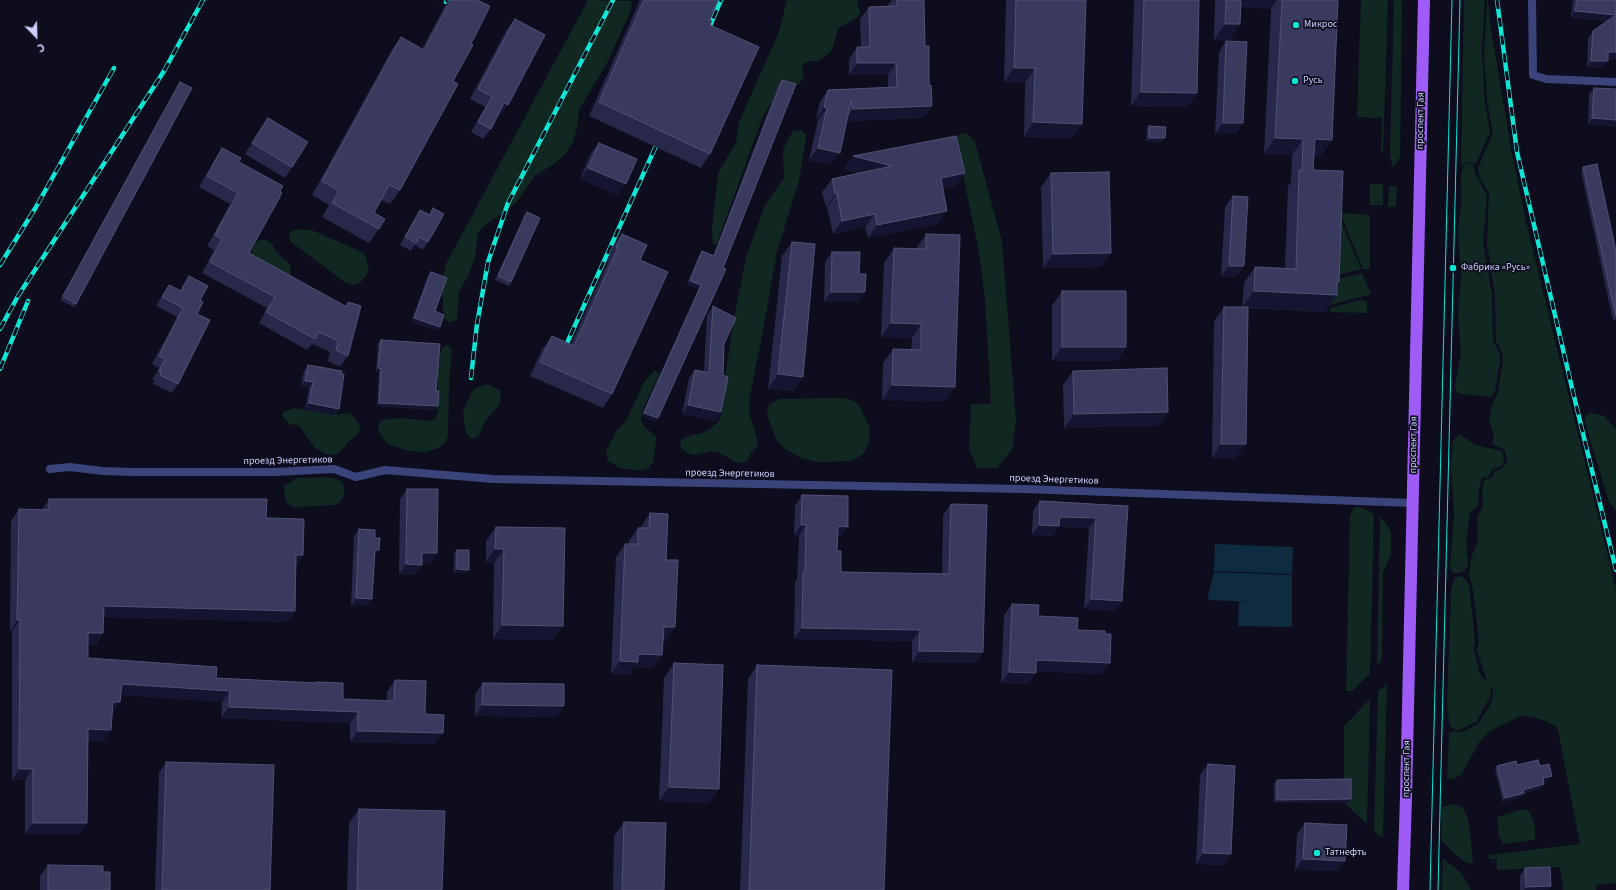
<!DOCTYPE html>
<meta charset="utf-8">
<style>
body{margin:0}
#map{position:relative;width:1616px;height:890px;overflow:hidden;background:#0d0d1e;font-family:"Source Sans 3",sans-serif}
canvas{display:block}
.north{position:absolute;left:16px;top:16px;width:40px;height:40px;-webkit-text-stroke:3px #0d0d1e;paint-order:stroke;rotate:157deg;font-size:11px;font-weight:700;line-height:16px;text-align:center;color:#cdd0fc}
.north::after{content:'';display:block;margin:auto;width:14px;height:18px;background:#cdd0fc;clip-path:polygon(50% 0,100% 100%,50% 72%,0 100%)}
</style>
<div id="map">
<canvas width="1616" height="890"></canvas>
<div class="north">С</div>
</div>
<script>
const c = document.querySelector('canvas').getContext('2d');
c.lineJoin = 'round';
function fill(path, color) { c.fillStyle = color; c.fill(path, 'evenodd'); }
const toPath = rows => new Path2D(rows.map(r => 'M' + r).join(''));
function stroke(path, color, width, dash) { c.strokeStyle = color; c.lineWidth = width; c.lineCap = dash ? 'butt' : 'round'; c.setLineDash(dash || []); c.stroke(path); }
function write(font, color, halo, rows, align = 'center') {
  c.font = font + ' "Source Sans 3",sans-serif'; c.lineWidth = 3.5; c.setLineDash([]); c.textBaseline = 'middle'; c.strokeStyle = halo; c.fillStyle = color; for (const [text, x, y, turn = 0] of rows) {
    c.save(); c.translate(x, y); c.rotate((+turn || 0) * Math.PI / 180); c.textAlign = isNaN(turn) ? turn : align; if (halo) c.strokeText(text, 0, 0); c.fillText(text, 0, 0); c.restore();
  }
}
const green = toPath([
 [588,0,632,1,631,10,607,63,579,110,577,128,573,142,565,154,555,163,535,176,516,203,484,226,478,232,475,258,468,276,459,292,457,319,452,322,449,322,445,319,443,311,442,282,446,264],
 [787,0,857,0,860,13,858,17,852,21,838,28,832,50,827,55,818,61,809,61,804,64,802,67,804,77,799,84,778,91,763,116,717,243,713,245,712,229,718,173,736,143,739,122,778,34],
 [1361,0,1388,0,1383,152,1381,152,1382,118,1357,117],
 [1394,0,1402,0,1400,157,1394,166,1392,166,1390,153],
 [1464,0,1485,0,1482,50,1485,103,1490,132,1476,164,1467,162,1461,167],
 [1487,0,1488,0,1490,22,1511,149,1527,226,1616,589,1616,883,1596,885,1596,890,1563,890,1560,867,1497,870,1497,859,1489,859,1489,855,1580,844,1558,730,1555,726,1546,721,1533,717,1525,716,1518,717,1496,728,1488,733,1480,741,1461,775,1453,779,1447,779,1449,732,1462,732,1478,724,1492,702,1493,690,1490,686,1491,695,1477,721,1460,730,1456,730,1452,728,1449,723,1447,701,1451,590,1453,581,1456,577,1460,576,1465,579,1469,584,1475,641,1474,649,1479,671,1481,676,1487,681,1477,651,1479,641,1473,590,1469,575,1471,558,1478,541,1477,517,1483,506,1482,490,1484,480,1492,478,1495,471,1503,468,1507,460,1504,449,1492,444,1494,437,1489,419,1493,403,1498,392,1503,360,1502,353,1496,341,1495,295,1487,244,1489,193,1479,176,1478,168,1493,133,1487,102,1484,53],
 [801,130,806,135,806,139,799,181,777,251,764,326,749,401,750,416,758,442,756,448,751,453,746,462,741,463,735,462,718,452,711,451,694,455,687,453,681,448,680,444,682,439,692,435,700,434,710,429,718,422,722,413,726,370,735,313,746,258,765,205,784,178,783,150,787,141,793,131],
 [961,133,968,134,975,142,1002,241,1016,421,1012,450,997,468,977,468,969,449,971,404,991,404,985,299,979,252,957,146,957,137],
 [1467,163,1473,165,1476,175,1487,196,1483,242,1492,296,1493,340,1499,353,1500,361,1495,391,1491,397,1460,394,1456,391,1455,386,1461,354,1458,316,1461,277,1458,231,1461,204,1461,177,1463,166],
 [1370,184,1383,184,1383,205,1370,205],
 [1389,186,1397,186,1396,207,1388,207],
 [1342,213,1370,215,1370,269,1363,269,1342,218],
 [1340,219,1361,269,1330,277],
 [300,229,314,231,362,252,366,257,369,271,361,282,355,285,346,283,291,242,289,239,290,233,293,231],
 [260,240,267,240,271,243,279,255,290,264,291,277,324,294,329,299,247,260,256,243],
 [1362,273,1371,294,1330,305,1331,281],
 [1361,300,1367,301,1367,313,1330,312,1330,308],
 [448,345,452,349,449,380,448,435,446,442,438,448,426,452,409,451,388,444,382,437,378,429,378,426,382,420,400,418,432,421,436,418,438,411,438,371,440,354,443,347],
 [654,371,656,371,659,375,641,413,641,418,643,425,656,437,656,442,653,462,649,467,645,470,635,470,620,468,608,461,606,453,608,447,617,430,626,421,644,382],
 [487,384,496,388,500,391,501,400,499,405,486,420,479,435,477,437,472,439,467,434,465,428,463,415,465,406,474,389],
 [842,398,852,400,859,405,869,425,870,438,868,445,863,454,852,461,818,462,801,458,785,449,776,439,767,415,769,404,781,399],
 [295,408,333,415,349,413,352,415,360,425,359,433,348,442,345,447,336,455,325,454,315,448,306,436,302,429,299,426,290,424,283,418,283,412],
 [1589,413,1604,416,1616,429,1616,511,1609,502,1585,423,1585,417],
 [1460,434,1475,445,1502,451,1504,461,1501,467,1492,469,1489,477,1482,478,1479,488,1478,506,1470,513,1466,542,1468,565,1465,571,1459,573,1453,573,1450,568,1454,514,1451,467,1453,440],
 [329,477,341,481,344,486,344,496,339,503,335,505,293,507,285,500,284,486,297,478],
 [1359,507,1371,512,1373,514,1374,517,1370,674,1352,691,1346,691,1350,516,1354,508],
 [1380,516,1388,526,1391,532,1391,554,1383,573,1382,660,1377,665],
 [1387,684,1383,837,1382,837,1374,832,1378,691],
 [1370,699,1367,824,1344,803,1344,726],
 [1454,804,1463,808,1468,819,1473,858,1471,864,1465,862,1455,854,1441,840,1442,807],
 [1524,809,1530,812,1535,827,1535,840,1503,844,1499,836,1497,819,1499,816],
 [1443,858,1461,873,1471,890,1442,890]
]);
const water = toPath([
 [1215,544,1293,547,1292,574,1214,571],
 [1214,572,1292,575,1292,627,1238,626,1239,602,1255,602,1207,600]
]);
const street = toPath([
 [1532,0,1533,75,1546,79,1616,82],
 [50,469,70,467,102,471,132,472,274,472,334,469,356,477,385,470,493,479,1024,489,1413,503]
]);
const primary = toPath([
 [1403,890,1406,797,1424,0]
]);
const tram = toPath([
 [1430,890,1452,0],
 [1438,890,1460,0]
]);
const rail = toPath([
 [1497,0,1517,152,1572,388,1616,570],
 [446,2,447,0],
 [706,35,721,0],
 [0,265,36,207,114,68],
 [0,329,18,296,164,71,203,0],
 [563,352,660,137],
 [0,369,28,301],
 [471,378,477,324,488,262,508,203,613,0]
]);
const wall = toPath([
 [449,0,477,0,471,44,400,190,390,204,381,200,374,213,379,229,369,243,322,217,329,205,312,195,391,51,401,37,422,49,446,4],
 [640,0,718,0,709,19,710,25,710,154,701,168,589,116],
 [892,0,924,0,925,46,932,106,924,118,847,121,831,165,809,160,818,120,816,119,820,102,828,90,888,87,888,75,849,75,849,59,857,47,861,47,860,19,869,7,888,6,888,5],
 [1006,0,1086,0,1082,124,1072,138,1024,137,1025,83,1004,82],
 [1134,0,1199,0,1197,93,1187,107,1131,106],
 [1215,0,1338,0,1332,140,1320,156,1314,156,1313,170,1337,285,1337,295,1325,312,1248,308,1236,458,1212,458,1214,321,1224,307,1242,307,1244,283,1255,267,1285,268,1288,186,1291,182,1292,155,1264,154,1271,9,1241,7,1240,24,1229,40,1214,40],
 [1569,0,1616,0,1616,59,1608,59,1603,68,1587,67,1588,38,1593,31,1608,21,1571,18,1573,0],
 [515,19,501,115,498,114,491,129,483,139,471,132,485,107,470,99,507,29],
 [1226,41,1243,123,1236,134,1215,134,1219,52],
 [782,80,658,418,655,422,641,416,699,289,687,284,699,255,702,251,713,256,779,83],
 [180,82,76,304,74,307,60,300],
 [1594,88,1616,89,1588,125,1589,94],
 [268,118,292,167,285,178,245,154],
 [1149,126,1162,142,1146,141,1147,129],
 [599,143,618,195,580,179,591,153],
 [222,148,239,162,249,253,345,306,348,302,348,356,340,367,328,361,330,352,312,344,307,350,259,323,267,308,202,273,214,250,207,246,230,204,199,187,215,159],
 [853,156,956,186,943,189,938,224,868,238,865,227,833,234,827,207,826,207,822,192,832,179,858,173,844,169],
 [1597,164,1616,320,1613,321,1581,171,1583,167],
 [1051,173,1101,267,1043,268,1041,187],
 [1233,196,1244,266,1236,277,1221,276,1225,207],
 [433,208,428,242,423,250,415,245,411,251,400,245,415,218,420,210,429,215],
 [527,212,511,282,509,286,495,280,524,216],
 [622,234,640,260,612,394,603,408,530,376,542,350,552,336,571,344,608,262,607,261,612,247],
 [926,234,955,387,945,401,882,400,883,363,893,349,911,350,912,338,881,337,884,263,894,248,916,249],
 [792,242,803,377,793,391,768,389,782,256],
 [832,252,859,274,865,292,858,302,824,302,825,262],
 [431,272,435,311,437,331,411,322,428,275],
 [189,276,200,300,197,314,178,384,172,393,153,384,155,381,152,380,159,368,152,364,177,317,156,306,163,294,169,285,180,291,183,285],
 [1062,291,1126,347,1117,361,1052,361,1052,306],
 [713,306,724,344,721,412,715,421,682,414,689,378,695,370,704,371,707,315],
 [381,340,436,391,438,406,436,410,377,406,379,372,376,372,378,343],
 [308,365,341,374,339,409,335,415,305,409,309,388,301,386,304,371],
 [1073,371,1168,412,1158,426,1064,428,1063,385],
 [407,489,437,553,430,564,422,563,422,565,415,575,399,574,400,499],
 [802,495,848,527,840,537,838,537,837,551,841,572,942,574,943,515,951,504,983,652,975,663,912,662,912,641,794,639,795,582,797,580,799,536,794,536,795,506],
 [49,499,266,518,303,555,296,566,295,611,287,622,103,617,103,633,96,645,88,644,88,658,216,678,315,683,316,682,343,699,387,701,387,692,395,680,425,714,435,744,350,742,350,723,221,718,222,702,121,695,112,714,112,713,103,742,88,740,87,823,80,834,25,834,25,780,12,780,12,631,10,631,11,521,19,509,42,510],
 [1040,501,1128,506,1115,611,1084,609,1089,528,1059,527,1052,536,1032,535,1033,511],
 [650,513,666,560,675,627,666,641,663,641,653,668,634,668,629,675,611,674,616,557,625,544,629,544,629,541,638,528,640,528,641,527],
 [496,527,553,640,493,639,494,563,486,562,486,541],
 [359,529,375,538,379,550,374,557,367,606,351,606,354,536],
 [457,550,469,570,466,573,454,573,454,553],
 [1012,604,1038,616,1077,630,1102,674,1036,671,1028,684,1001,683,1004,615],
 [674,663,709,803,659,801,664,678],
 [757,665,884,890,740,890,748,679],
 [483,683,557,717,475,716,475,694],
 [166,762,270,890,155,890,159,773],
 [1208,764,1231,854,1223,865,1196,864,1200,775],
 [1517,765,1540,766,1552,776,1549,780,1543,781,1542,788,1524,793,1522,797,1503,802,1495,770,1497,766],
 [1277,780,1348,803,1274,803,1274,783],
 [359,809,442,890,347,890,349,823],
 [624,822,664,890,613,890,614,836],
 [1305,823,1345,861,1338,871,1295,870,1297,834],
 [48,865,103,872,110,890,40,890,40,876],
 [1525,868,1551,886,1548,890,1520,890,1520,876]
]);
const shadedWall = toPath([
 [1233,0,1277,0,1271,9,1229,6],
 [1575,11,1616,15,1612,21,1571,18],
 [1225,24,1240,24,1229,40,1214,40],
 [1608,52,1616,52,1616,59,1603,58],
 [1591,61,1608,61,1603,68,1587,67],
 [857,63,896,63,888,75,849,75],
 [1014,68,1035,68,1025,83,1004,82],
 [1141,92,1197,93,1187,107,1131,106],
 [504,103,508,105,501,115,497,114],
 [932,106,924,118,844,121,853,109],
 [824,107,827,108,818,120,816,119],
 [1592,118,1616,120,1616,127,1588,125],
 [1033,122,1082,124,1072,138,1024,137],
 [1223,123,1243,123,1236,134,1215,134],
 [1149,138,1165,138,1162,142,1146,141],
 [1275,138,1303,139,1292,155,1264,154],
 [1315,139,1332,140,1320,156,1303,156],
 [818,148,840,153,831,165,809,160],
 [853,156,892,166,882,179,844,169],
 [588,168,626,184,618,195,580,179],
 [965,173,956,186,931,191,941,178],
 [837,193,827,207,826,207,835,194],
 [947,211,938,224,868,238,877,225],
 [875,214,865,227,833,234,842,221],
 [1111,253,1101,267,1043,268,1053,254],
 [1229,266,1244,266,1236,277,1221,276],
 [690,281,701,285,699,289,687,284],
 [1339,282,1330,295,1337,295,1325,312,1242,307,1254,291],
 [831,292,865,292,858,302,824,302],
 [414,318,440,327,437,331,411,322],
 [891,323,921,324,912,338,881,337],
 [1062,347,1126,347,1117,361,1052,361],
 [378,368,381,369,379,372,376,372],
 [778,374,803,377,793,391,768,389],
 [305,381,313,382,309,388,301,386],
 [892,385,955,387,945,401,882,400],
 [309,403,339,409,335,415,305,409],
 [379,403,438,406,436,410,377,406],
 [688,405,721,412,715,421,682,414],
 [1168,412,1158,426,1064,428,1074,414],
 [644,413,658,418,655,422,641,416],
 [1221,444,1246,444,1236,458,1212,458],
 [1060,517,1096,518,1089,528,1059,527,1052,536,1032,535,1039,525],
 [801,525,806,525,799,536,794,536],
 [838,526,848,527,840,537,831,537],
 [495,549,504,549,494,563,486,562],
 [375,550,379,550,374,558],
 [422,553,437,553,430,564,415,563],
 [296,555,303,555,295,567],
 [406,564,422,565,415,575,399,574],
 [457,569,469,570,466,573,454,573],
 [356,598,372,599,367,606,351,606],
 [1091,599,1122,601,1115,611,1084,609],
 [104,606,295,611,287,622,96,617],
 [17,620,20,620,12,631,10,631],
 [502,625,563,626,553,640,493,639],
 [664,627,675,627,666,641,654,640],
 [802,628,920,630,912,641,794,639],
 [88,633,103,633,96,645,81,644],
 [919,651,983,652,975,663,912,662],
 [638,654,662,655,653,668,634,668,629,675,611,674,620,661],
 [1036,660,1110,663,1102,674,1029,671],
 [1009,672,1036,673,1028,684,1001,683],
 [122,684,230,691,222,702,114,695],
 [113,702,120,702,112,714,105,713],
 [482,705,564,706,557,717,475,716],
 [229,707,358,712,350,723,221,718],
 [88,729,111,730,103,742,80,740],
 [358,731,443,733,435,744,350,742],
 [19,769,33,769,25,780,12,780],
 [1552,776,1549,780,1540,782,1543,778],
 [1544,784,1542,788,1521,793,1523,790],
 [669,787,719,789,709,803,659,801],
 [1524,793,1522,797,1503,802,1505,798],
 [1351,799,1348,803,1274,803,1277,800],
 [33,823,87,823,80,834,25,834],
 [1203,853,1231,854,1223,865,1196,864],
 [1303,859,1345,861,1338,871,1295,870],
 [1551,886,1548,890,1524,890,1526,887]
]);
const building = toPath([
 [451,0,477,0,490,6,471,44,473,45,453,81,458,84,400,190,389,185,374,213,385,219,379,229,332,203,339,191,322,181,401,37,424,50,451,0],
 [644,0,718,0,709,19,712,21,710,25,759,47,710,154,599,102,644,0],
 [897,0,924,0,925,46,929,46,929,86,931,85,932,106,853,109,851,101,840,153,818,148,827,108,824,107,828,90,897,87,896,63,857,63,857,47,870,47,869,7,897,6,897,0],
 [1016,0,1086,0,1082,124,1033,122,1035,68,1014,68,1016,0],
 [1144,0,1199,0,1197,93,1141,92,1144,0],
 [1226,0,1241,0,1240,24,1225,24,1226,0],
 [1282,0,1338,0,1332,140,1315,139,1313,170,1343,171,1339,282,1337,282,1337,295,1254,291,1255,267,1296,269,1299,170,1302,170,1303,139,1275,138,1282,0],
 [1577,0,1616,0,1616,15,1575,11,1577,0],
 [1616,15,1616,52,1608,52,1608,61,1591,61,1593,31,1616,15],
 [515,19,545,35,508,105,504,103,491,129,478,122,492,97,478,89,515,19],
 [1226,41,1247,42,1243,123,1223,123,1226,41],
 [782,80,796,84,723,268,726,269,658,418,644,413,701,285,690,281,702,251,714,256,782,80],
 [180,82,192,88,76,304,63,296,180,82],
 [1594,88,1616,89,1616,120,1592,118,1594,88],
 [268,118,308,142,292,167,252,143,268,118],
 [1149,126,1166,127,1165,138,1149,138,1149,126],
 [956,136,965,173,941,178,947,211,877,225,875,214,842,221,837,193,835,194,832,179,892,166,853,156,956,136],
 [599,143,637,159,626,184,588,168,599,143],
 [222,148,241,158,239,162,283,186,280,191,282,193,249,253,347,307,348,302,361,306,348,356,336,350,338,341,319,332,315,339,266,312,275,297,210,262,222,239,215,235,238,193,207,176,222,148],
 [1597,164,1616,251,1616,317,1583,167,1597,164],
 [1109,172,1111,253,1053,254,1051,173,1109,172],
 [1233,196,1248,197,1244,266,1229,266,1233,196],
 [433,208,444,214,428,242,419,237,416,243,405,237,420,210,430,215,433,208],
 [527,212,540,218,511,282,498,276,527,212],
 [622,234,647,245,640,260,668,272,612,394,540,362,552,336,574,346,618,248,616,247,622,234],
 [926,234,960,235,955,387,892,385,893,349,921,350,921,324,891,323,894,248,926,249,926,234],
 [792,242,815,244,803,377,778,374,792,242],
 [832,252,860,252,859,274,866,274,865,292,831,292,832,252],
 [431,272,447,278,435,311,444,315,440,327,414,318,431,272],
 [189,276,208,286,200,300,203,302,197,314,210,320,178,384,160,375,161,372,159,371,165,359,159,356,183,308,162,297,169,285,181,291,189,276],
 [1062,291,1126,291,1126,347,1062,347,1062,291],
 [713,306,736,318,724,344,723,375,728,377,721,412,688,405,695,370,709,373,713,306],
 [1224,307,1248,307,1246,444,1221,444,1224,307],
 [381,340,440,344,436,391,439,391,438,406,379,403,381,369,378,368,381,340],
 [308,365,342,371,341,374,344,374,339,409,309,403,313,382,305,381,308,365],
 [1167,368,1168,412,1074,414,1073,371,1167,368],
 [407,489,438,489,437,553,422,553,422,565,406,564,407,489],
 [802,495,848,496,848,527,838,526,837,551,841,551,841,572,949,574,951,504,987,505,983,652,919,651,920,630,802,628,803,572,805,572,806,525,801,525,802,495],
 [49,499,267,499,266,518,304,519,303,555,296,555,295,611,104,606,103,633,88,633,88,658,217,667,216,678,316,683,316,682,343,683,343,699,394,701,395,680,426,681,425,714,444,715,443,733,358,731,358,712,229,707,230,691,122,684,120,702,113,702,111,730,88,729,87,823,33,823,33,769,19,769,20,620,17,620,19,509,49,510,49,499],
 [1040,501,1128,506,1122,601,1091,599,1096,518,1060,517,1059,526,1039,525,1040,501],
 [650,513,668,514,666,560,678,560,675,627,664,627,662,655,638,654,638,662,620,661,625,544,638,544,638,528,649,528,650,513],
 [496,527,565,528,563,626,502,625,504,549,495,549,496,527],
 [359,529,375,530,375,538,380,538,379,550,375,550,372,599,356,598,359,529],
 [457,550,469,550,469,570,457,569,457,550],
 [1012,604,1039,605,1038,616,1078,618,1077,630,1105,631,1105,634,1111,634,1110,663,1036,660,1036,673,1009,672,1012,604],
 [674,663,723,665,719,789,669,787,674,663],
 [757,665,892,670,884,890,749,890,757,665],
 [483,683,564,684,564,706,482,705,483,683],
 [1538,760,1540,766,1549,764,1552,776,1543,778,1544,784,1523,790,1524,793,1505,798,1497,766,1516,761,1517,765,1538,760],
 [166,762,274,765,270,890,162,890,166,762],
 [1208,764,1235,766,1231,854,1203,853,1208,764],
 [1351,779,1351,799,1277,800,1277,780,1351,779],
 [359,809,445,811,442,890,357,890,359,809],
 [624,822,666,823,664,890,622,890,624,822],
 [1305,823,1347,825,1345,861,1303,859,1305,823],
 [48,865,103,866,103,872,110,872,110,890,48,890,48,865],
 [1550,867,1551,886,1526,887,1525,868,1550,867]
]);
const markers = [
 [1296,25,4,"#0fe6d5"],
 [1295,81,4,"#0fe6d5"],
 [1453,268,4,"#0fe6d5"],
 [1317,853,4,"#0fe6d5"]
];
const poiNames = [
 ["Микрос",1304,25],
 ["Русь",1303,81],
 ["Фабрика «Русь»",1461,268],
 ["Татнефть",1325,853]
];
const streetNames = [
 ["проспект Гая",1421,121,-89],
 ["проспект Гая",1414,445,-89],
 ["проезд Энергетиков",288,461,-1],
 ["проезд Энергетиков",730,474,1],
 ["проезд Энергетиков",1054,480,2],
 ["проспект Гая",1407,769,-89]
];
fill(green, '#112722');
fill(water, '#0f2b40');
stroke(street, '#3b447a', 8);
stroke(primary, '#9f5bf5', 12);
stroke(tram, '#0fe6d5', 1);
stroke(rail, '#0fe6d5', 4.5);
stroke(rail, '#0d0d1e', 3, [9]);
fill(wall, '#27284a');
fill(shadedWall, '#151531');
fill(building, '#393a5d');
stroke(building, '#505176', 1);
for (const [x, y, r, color] of markers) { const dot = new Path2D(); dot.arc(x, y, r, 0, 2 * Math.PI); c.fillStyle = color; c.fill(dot); stroke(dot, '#0d0d1e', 1.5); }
write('10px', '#cdd0fc', '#0d0d1e', poiNames, 'left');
write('10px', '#cdd0fc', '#0d0d1e', streetNames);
</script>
